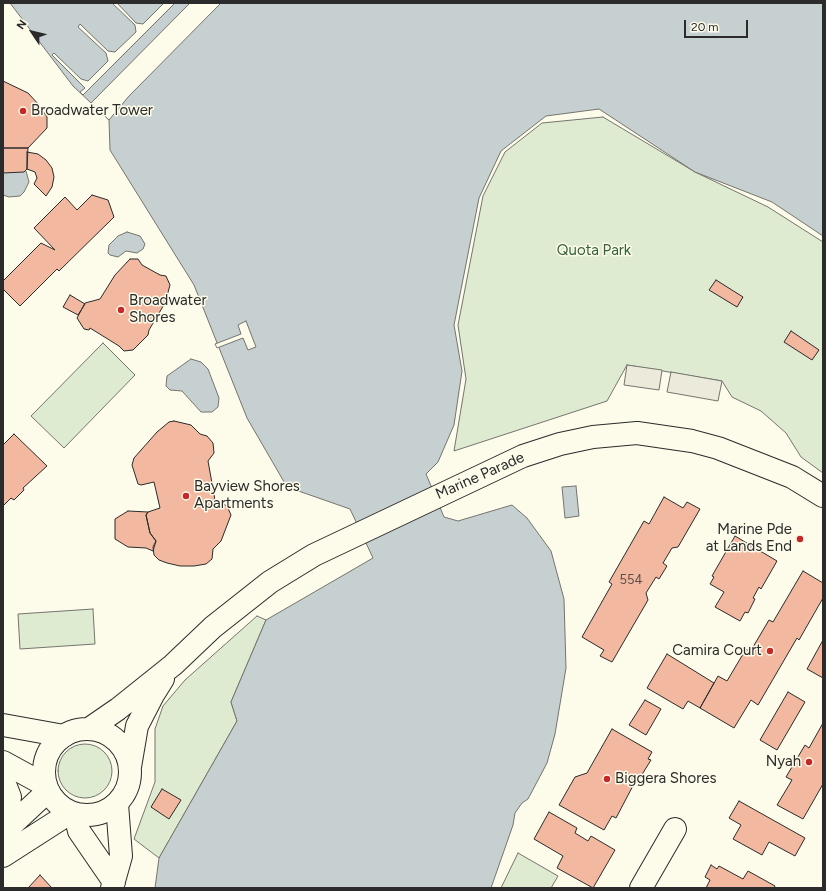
<!DOCTYPE html>
<style>
body{margin:0}
#map{position:relative;width:826px;height:891px;overflow:hidden;background:#fdfbea;font-family:Figtree,sans-serif}
canvas{display:block}
.frame{position:absolute;inset:0;border:4px solid #2b2b2b;pointer-events:none}
.north{position:absolute;left:12px;top:12px;width:40px;height:40px;-webkit-text-stroke:3px #fdfbea;paint-order:stroke;rotate:305deg;font-size:11px;font-weight:700;line-height:16px;text-align:center;color:#2b2b2b}
.north::after{content:'';display:block;margin:auto;width:14px;height:18px;background:#2b2b2b;clip-path:polygon(50% 0,100% 100%,50% 72%,0 100%)}
.scale{position:absolute;left:684px;top:20px;width:64px;height:18px;box-sizing:border-box;border:2px solid #2b2b2b;border-top:0;padding-left:5px;font-size:12px;line-height:14px;white-space:nowrap;color:#2b2b2b;-webkit-text-stroke:3px #fdfbea;paint-order:stroke}
</style>
<div id="map">
<canvas width="826" height="891"></canvas>
<div class="frame"></div>
<div class="north">N</div>
<div class="scale">20 m</div>
</div>
<script>
const c = document.querySelector('canvas').getContext('2d');
c.lineJoin = 'round';
function fill(path, color) { c.fillStyle = color; c.fill(path, 'evenodd'); }
const toPath = rows => new Path2D(rows.map(r => 'M' + r).join(''));
function stroke(path, color, width, dash) { c.strokeStyle = color; c.lineWidth = width; c.lineCap = dash ? 'butt' : 'round'; c.setLineDash(dash || []); c.stroke(path); }
function write(font, color, halo, rows, align = 'center') {
  c.font = font + ' Figtree,sans-serif'; c.lineWidth = 3; c.setLineDash([]); c.textBaseline = 'middle'; c.strokeStyle = halo; c.fillStyle = color; for (const [text, x, y, turn = 0] of rows) {
    c.save(); c.translate(x, y); c.rotate((+turn || 0) * Math.PI / 180); c.textAlign = isNaN(turn) ? turn : align; if (halo) c.strokeText(text, 0, 0); c.fillText(text, 0, 0); c.restore();
  }
}
const green = toPath([
 [603,117,695,172,768,207,823,242,823,473,801,457,786,433,761,411,732,397,722,381,627,365,607,401,454,451,466,379,458,325,483,196,505,152,542,123,603,117],
 [103,343,135,375,64,448,31,416,103,343],
 [93,609,95,644,20,649,18,614,93,609],
 [257,616,266,620,231,702,237,721,159,858,134,839,155,782,155,729,163,706,185,680,257,616],
 '58 771a27 27 0 1 1 54 0a27 27 0 1 1-54 0Z',
 [518,853,558,876,551,888,501,888,518,853]
]);
const parking = toPath([
 [627,365,662,370,659,390,624,385,627,365],
 [671,372,722,381,718,401,667,392,671,372]
]);
const water = toPath([
 [10,3,823,3,823,236,772,202,695,172,599,109,546,116,501,151,479,198,454,325,462,371,454,425,438,462,426,474,444,517,458,521,512,505,527,518,551,551,564,599,566,668,555,734,547,763,528,799,522,803,515,813,513,825,491,888,155,888,159,858,237,721,231,702,266,620,373,558,350,509,287,487,247,418,194,285,110,150,109,120,73,86,10,3],
 [3,167,21,167,26,171,29,182,24,192,20,196,9,197,3,195,3,167],
 [127,232,140,236,145,244,143,249,137,253,126,251,118,257,110,255,108,253,109,245,118,236,127,232],
 [191,359,201,362,208,369,219,398,218,407,212,412,201,412,182,391,170,390,166,386,167,376,191,359],
 [576,486,579,516,565,518,562,487,576,486]
]);
const pier = toPath([
 [112,3,117,3,136,23,143,24,164,3,175,3,83,95,80,92,85,88,52,55,54,53,81,79,88,81,108,61,106,53,78,27,80,24,108,51,115,52,136,32,135,25,112,3],
 [190,3,221,3,129,96,109,120,91,103,190,3],
 [246,321,256,347,248,350,243,338,217,348,215,344,241,334,238,325,246,321]
]);
const building = toPath([
 [3,81,28,93,40,106,47,117,47,128,28,148,3,148,3,81],
 [3,148,28,148,27,169,24,172,3,173,3,148],
 [27,152,38,154,46,160,52,168,54,177,52,187,46,196,34,184,37,178,35,172,27,169,27,152],
 [92,195,108,200,114,217,59,271,57,269,20,306,3,289,3,281,41,243,55,250,34,228,65,197,77,210,92,195],
 [130,259,138,259,142,265,160,275,166,276,170,285,165,303,149,330,148,335,133,350,124,351,119,346,90,328,89,330,84,329,77,318,85,303,100,299,115,275,130,259],
 [716,280,743,297,737,307,709,290,716,280],
 [70,295,85,304,78,315,63,307,70,295],
 [791,331,819,350,812,360,784,342,791,331],
 [174,421,191,425,200,434,207,436,213,443,214,453,208,461,215,500,227,506,231,515,221,541,213,549,212,559,206,564,194,566,180,566,167,563,159,560,154,555,153,547,156,541,150,533,146,515,148,512,160,508,154,482,141,485,138,484,132,465,134,458,157,432,169,422,174,421],
 [14,434,47,466,23,488,24,490,14,500,11,498,3,506,3,445,14,434],
 [664,497,683,508,687,502,700,509,678,547,672,548,663,563,667,566,659,579,656,577,646,593,648,600,612,662,600,656,604,650,582,637,612,584,609,582,644,521,649,524,664,497],
 [128,511,148,512,146,515,150,533,156,541,153,551,146,548,128,547,115,539,115,519,128,511],
 [735,536,777,561,761,589,759,587,753,598,755,599,748,613,745,612,740,621,715,607,724,592,710,584,714,577,712,576,735,536],
 [803,571,823,583,823,598,799,640,797,638,758,705,751,700,734,728,700,708,718,676,727,681,746,649,750,652,769,620,773,622,803,571],
 [823,640,823,678,807,669,823,640],
 [667,654,714,683,700,708,688,701,683,709,647,688,667,654],
 [788,692,805,702,777,750,760,740,788,692],
 [645,700,661,709,646,735,629,725,645,700],
 [823,723,823,784,803,819,777,805,792,780,786,777,805,745,809,748,823,723],
 [612,729,652,752,648,759,651,760,638,781,636,780,616,818,612,816,604,830,559,805,575,777,587,773,612,729],
 [162,789,181,800,169,819,151,807,162,789],
 [739,801,805,838,795,856,769,842,762,855,733,839,741,825,729,818,739,801],
 [549,812,577,828,575,833,588,841,591,836,615,850,593,888,557,868,563,856,534,839,549,812],
 [711,865,717,869,719,866,743,879,748,871,775,886,774,888,706,888,710,880,705,877,711,865],
 [40,875,52,888,28,888,40,875]
]);
const minor = toPath([
 [3,779,10,797,5,831],
 [75,814,79,831,114,882],
 [3,833,48,791],
 [3,856,70,813],
 [112,888,121,856,117,804],
 [641,888,675,829]
]);
const major = toPath([
 [3,725,64,736],
 '44 772a43 43 0 1 1 86 0a43 43 0 1 1-86 0Z',
 [89,729,118,709,173,665,213,627,270,582,314,555,523,456,560,444,593,437,637,433,692,441,718,448,792,477,823,496],
 [3,762,45,785],
 [130,767,137,726,153,695,163,679]
]);
const markers = [
 [23,111,4,"#c62828"],
 [121,310,4,"#c62828"],
 [186,496,4,"#c62828"],
 [800,539,4,"#c62828"],
 [770,651,4,"#c62828"],
 [809,762,4,"#c62828"],
 [607,779,4,"#c62828"]
];
const numberNames = [
 ["554",631,580]
];
const poiNames = [
 ["Broadwater Tower",31,111],
 ["Broadwater",129,301],
 ["Shores",129,318],
 ["Bayview Shores",194,487],
 ["Apartments",194,504],
 ["Marine Pde",792,530,"right"],
 ["at Lands End",792,547,"right"],
 ["Camira Court",762,651,"right"],
 ["Nyah",801,762,"right"],
 ["Biggera Shores",615,779]
];
const parkNames = [
 ["Quota Park",594,251]
];
const streetNames = [
 ["Marine Parade",480,476,-24]
];
fill(green, '#deebd1');
stroke(green, '#74746e', 1);
fill(parking, '#eceadb');
stroke(parking, '#74746e', 1);
fill(water, '#c7d0d0');
stroke(water, '#74746e', 1);
fill(pier, '#fdfbea');
stroke(pier, '#74746e', 1);
fill(building, '#f2b8a0');
stroke(building, '#2b2b2b', 1);
stroke(minor, '#2b2b2b', 24);
stroke(major, '#2b2b2b', 24);
stroke(minor, '#fdfbea', 22);
stroke(major, '#fdfbea', 22);
for (const [x, y, r, color] of markers) { const dot = new Path2D(); dot.arc(x, y, r, 0, 2 * Math.PI); c.fillStyle = color; c.fill(dot); stroke(dot, '#fdfbea', 1.5); }
write('13px', '#5d4e48', null, numberNames);
write('15px', '#2b2b2b', '#fdfbea', poiNames, 'left');
write('15px', '#34623c', '#fdfbea', parkNames);
write('15px', '#2b2b2b', '#fdfbea', streetNames);
</script>
